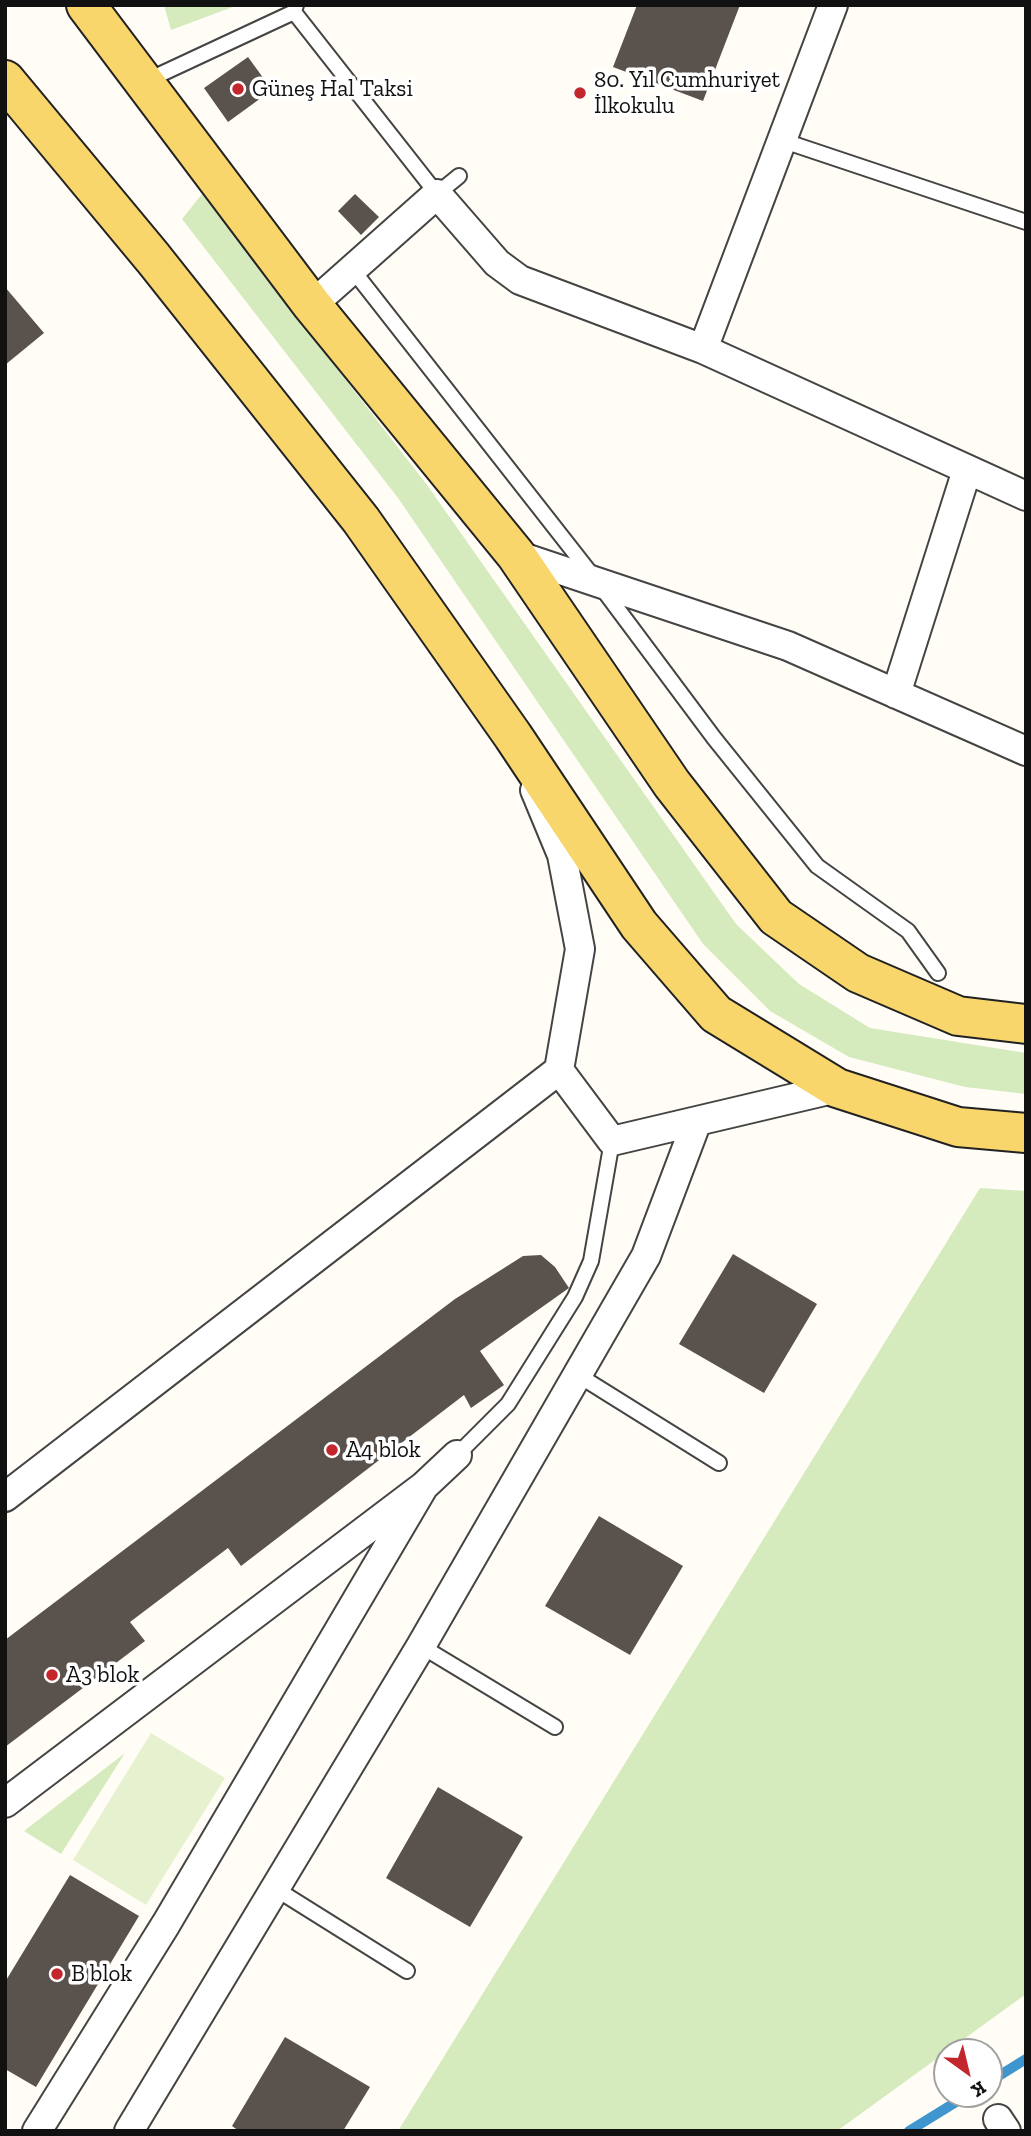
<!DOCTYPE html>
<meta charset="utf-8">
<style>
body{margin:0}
#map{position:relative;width:1031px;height:2136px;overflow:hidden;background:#fffdf5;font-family:"Zilla Slab",serif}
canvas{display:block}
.frame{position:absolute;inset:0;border:7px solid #111;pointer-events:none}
.north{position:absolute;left:933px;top:2038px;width:70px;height:70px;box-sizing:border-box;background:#fff;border:2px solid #a0a0a0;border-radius:50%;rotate:146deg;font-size:19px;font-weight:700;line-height:28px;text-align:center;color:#111}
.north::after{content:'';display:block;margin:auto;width:24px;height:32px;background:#c4262e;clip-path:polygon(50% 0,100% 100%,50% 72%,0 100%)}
</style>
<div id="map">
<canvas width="1031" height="2136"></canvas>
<div class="frame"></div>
<div class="north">K</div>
</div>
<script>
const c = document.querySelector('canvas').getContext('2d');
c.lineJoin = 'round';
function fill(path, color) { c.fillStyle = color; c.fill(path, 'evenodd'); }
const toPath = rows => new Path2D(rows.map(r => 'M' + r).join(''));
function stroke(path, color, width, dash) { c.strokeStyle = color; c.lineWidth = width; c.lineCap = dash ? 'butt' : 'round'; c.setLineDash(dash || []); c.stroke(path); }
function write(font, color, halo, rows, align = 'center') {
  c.font = font + ' "Zilla Slab",serif'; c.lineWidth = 7; c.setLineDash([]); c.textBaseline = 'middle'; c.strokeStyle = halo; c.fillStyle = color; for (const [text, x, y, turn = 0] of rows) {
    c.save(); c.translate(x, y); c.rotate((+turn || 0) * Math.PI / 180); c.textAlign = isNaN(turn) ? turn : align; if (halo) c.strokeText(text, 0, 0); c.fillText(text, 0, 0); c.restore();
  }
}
const green = toPath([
 [164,5,238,5,171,30],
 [202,194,427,485,736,924,799,984,870,1028,1026,1053,1026,1094,965,1087,849,1057,770,1011,703,944,398,498,182,219],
 [980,1188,1026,1191,1026,1994,837,2131,398,2131],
 [125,1753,61,1854,24,1831]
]);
const pitch = toPath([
 [151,1733,225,1778,146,1905,73,1860]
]);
const stream = toPath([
 [989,2082,1026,2059],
 [909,2131,969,2094]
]);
const building = toPath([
 [637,5,740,5,703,101,613,67],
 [248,57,272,90,228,122,204,88],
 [355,194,379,217,361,235,338,211],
 [5,287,44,333,5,365],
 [733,1254,817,1304,764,1393,679,1344],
 [541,1255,555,1267,569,1288,480,1351,504,1385,471,1408,464,1395,241,1566,228,1548,130,1622,145,1641,5,1747,5,1640,455,1299,523,1256],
 [599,1516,683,1566,630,1655,545,1606],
 [438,1787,523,1837,470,1927,386,1878],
 [70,1875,139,1916,36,2087,5,2069,5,1982],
 [285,2037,370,2087,343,2131,239,2131,232,2126]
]);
const lane = toPath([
 [294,12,437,194,459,176],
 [146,81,294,12,296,5],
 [781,140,1026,222],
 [352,269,599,584,714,738,817,866,908,931,938,973],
 [578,1375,719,1463],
 [457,1455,508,1404,575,1297,591,1261,612,1141],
 [421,1646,555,1727],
 [276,1889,407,1971]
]);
const street = toPath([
 [312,305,437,194,497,263,520,280,703,349,1026,496],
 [703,349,833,5],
 [516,555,788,646,1026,751],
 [896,694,967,470],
 [559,1070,612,1141,697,1121],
 [424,1486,457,1455],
 [5,1497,559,1070,580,949,562,855,535,790],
 [5,1803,424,1486,166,1924,37,2131],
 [998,2119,1006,2131],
 [129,2131,421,1646,646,1256,697,1121,837,1088]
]);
const primary = toPath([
 [86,5,312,305,516,555,672,784,776,917,858,973,958,1016,1026,1024],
 [5,80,153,258,361,520,513,736,639,925,716,1014,837,1088,958,1127,1026,1133]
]);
const markers = [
 [238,89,7,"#c4262e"],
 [580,93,7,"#c4262e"],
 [332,1450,7,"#c4262e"],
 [52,1675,7,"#c4262e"],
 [57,1974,7,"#c4262e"]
];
const poiNames = [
 ["80. Yıl Cumhuriyet",594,80],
 ["İlkokulu",594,106],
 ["Güneş Hal Taksi",252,89],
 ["A4 blok",346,1450],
 ["A3 blok",66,1675],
 ["B blok",71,1974]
];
fill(green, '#d5ebbd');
fill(pitch, '#e6f2cf');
stroke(stream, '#3f96cf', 10);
fill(building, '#5a524d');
stroke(lane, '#444', 18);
stroke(street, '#444', 32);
stroke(primary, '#222', 42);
stroke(lane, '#fff', 14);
stroke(street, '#fff', 28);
stroke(primary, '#f9d66b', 38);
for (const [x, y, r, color] of markers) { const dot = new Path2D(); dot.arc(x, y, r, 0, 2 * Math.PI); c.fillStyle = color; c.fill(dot); stroke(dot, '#fff', 2.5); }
write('23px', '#111', '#fff', poiNames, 'left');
</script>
